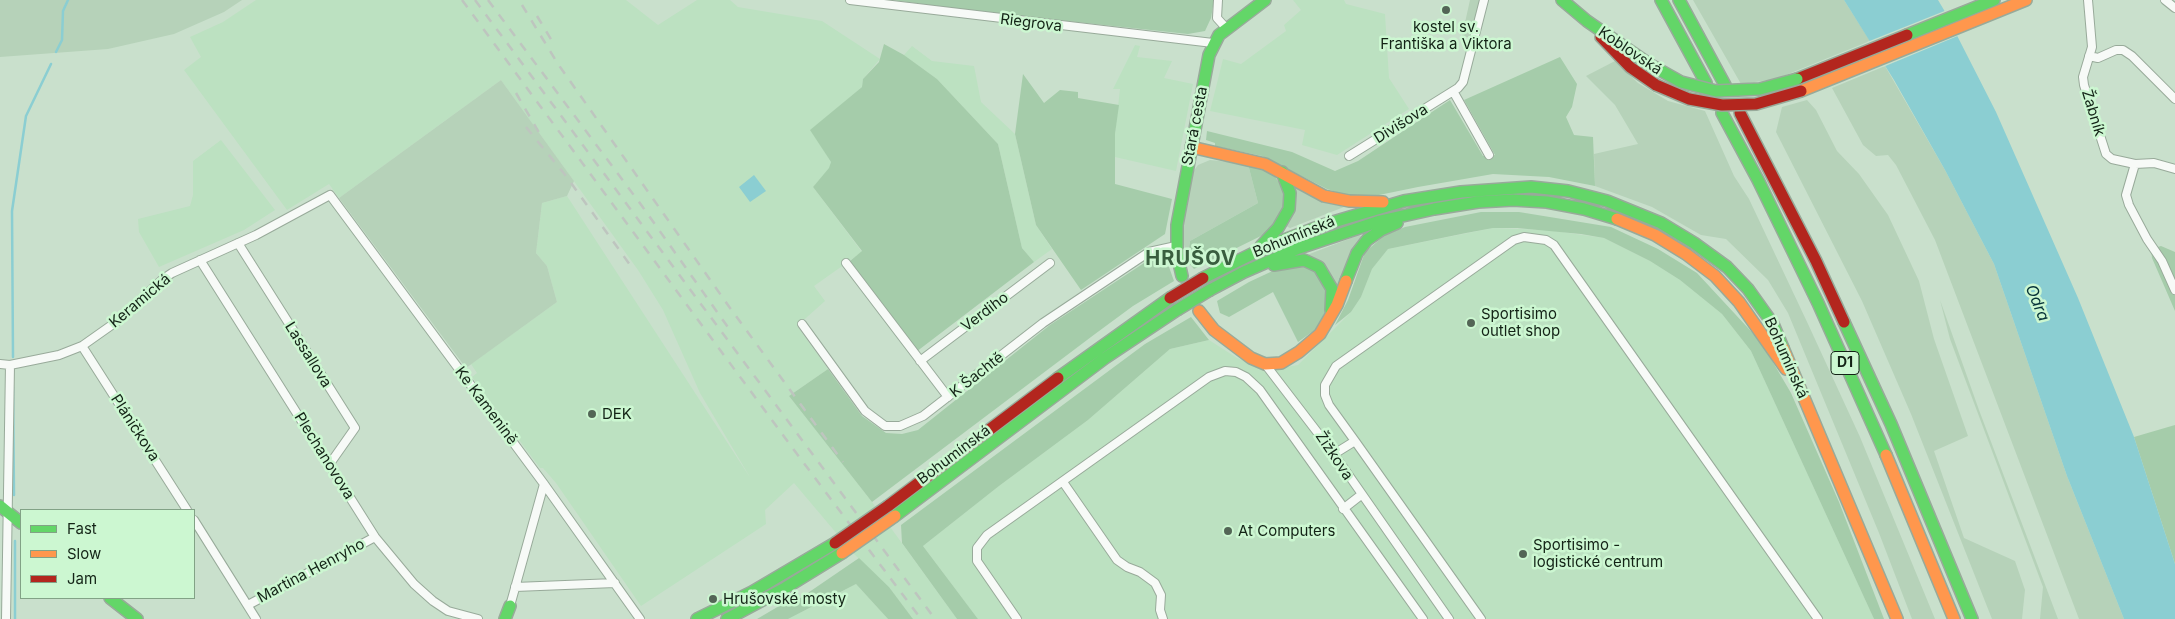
<!DOCTYPE html>
<meta charset="utf-8">
<style>
body{margin:0}
#map{position:relative;width:2175px;height:619px;overflow:hidden;background:#c9e0cc;font-family:Inter,sans-serif}
canvas{display:block}
.legend{position:absolute;left:20px;top:509px;width:175px;height:90px;box-sizing:border-box;background:#ccf7d1;border:1px solid #82a286;margin:0;padding:6px 9px;list-style:none;font-size:15px;color:#132316}
.legend li{display:flex;align-items:center;gap:10px;height:25px}
.legend b{width:25px;border:1px solid #82a286}
</style>
<div id="map">
<canvas width="2175" height="619"></canvas>
<ul class="legend">
<li><b style="height:6px;background:#63d668"></b>Fast</li>
<li><b style="height:6px;background:#ff974d"></b>Slow</li>
<li><b style="height:6px;background:#b3261e"></b>Jam</li>
</ul>
</div>
<script>
const c = document.querySelector('canvas').getContext('2d');
c.lineJoin = 'round';
function fill(path, color) { c.fillStyle = color; c.fill(path, 'evenodd'); }
const toPath = rows => new Path2D(rows.map(r => 'M' + r).join(''));
function stroke(path, color, width, dash) { c.strokeStyle = color; c.lineWidth = width; c.lineCap = dash ? 'butt' : 'round'; c.setLineDash(dash || []); c.stroke(path); }
function write(font, color, halo, rows, align = 'center') {
  c.font = font + ' Inter,sans-serif'; c.lineWidth = 5; c.setLineDash([]); c.textBaseline = 'middle'; c.strokeStyle = halo; c.fillStyle = color; for (const [text, x, y, turn = 0] of rows) {
    c.save(); c.translate(x, y); c.rotate((+turn || 0) * Math.PI / 180); c.textAlign = isNaN(turn) ? turn : align; if (halo) c.strokeText(text, 0, 0); c.fillText(text, 0, 0); c.restore();
  }
}
const built = toPath([
 [256,0,626,0,658,25,697,0,730,0,738,7,822,21,880,59,863,79,862,87,811,130,831,162,830,168,813,187,862,252,814,286,825,301,797,326,828,369,789,396,872,502,957,619,913,619,889,587,854,554,794,483,765,510,766,524,641,606,556,483,543,468,540,468,472,377,477,373,471,364,557,302,547,266,536,253,542,203,567,196,751,479,700,393,663,310,638,270,501,80,339,198,329,184,287,210,184,70,201,57,190,37,223,22],
 [1293,0,1344,0,1346,4,1385,14,1389,78,1409,109,1337,155,1302,145,1305,130,1210,111,1223,59,1241,64,1286,31,1284,25,1301,10],
 [1135,45,1140,46,1137,57,1172,61,1164,78,1193,84,1176,171,1115,157,1115,134,1120,89,1113,89],
 [912,46,932,61,974,66,981,102,1015,134,1036,225,1052,249,1034,262,1022,248,998,144,937,79,904,55],
 [221,140,275,210,244,230,159,267,139,232,138,219,190,206,193,195,193,161],
 [1493,228,1547,230,1604,238,1650,261,1680,280,1722,314,1751,351,1874,619,978,619,923,546,999,486,1088,420,1170,349,1209,340,1237,358,1270,370,1298,365,1351,312,1361,297,1372,269,1388,249],
 [856,584,888,619,788,619]
]);
const green = toPath([
 [0,0,242,0,224,12,174,34,108,49,0,57],
 [1470,0,1480,0,1471,38,1462,36],
 [1693,0,1844,0,1870,41,1776,79,1741,84],
 [1615,61,1638,83,1668,101,1705,111,1734,176,1749,199,1808,324,1860,437,1935,619,1912,619,1879,533,1788,313,1768,280,1726,239,1701,235,1652,207,1595,186,1594,154,1638,144,1615,105,1586,76],
 [1885,66,1945,170,1994,264,2067,476,2124,619,2079,619,1935,240,1896,165,1888,155,1876,156,1863,145,1832,88],
 [501,80,574,181,567,196,542,203,536,253,547,266,557,302,466,368,339,198],
 [1807,100,1816,110,1837,151,1859,174,1888,215,1919,281,1934,339,1968,436,1934,451,1964,538,2015,561,2025,590,2022,619,1992,619,1911,414,1862,301,1776,132,1782,107],
 [1210,160,1248,164,1258,203,1190,241,1187,261,1183,239,1185,204,1190,176,1198,165],
 [1290,183,1322,200,1344,207,1290,228,1286,226,1292,214],
 [1359,235,1362,236,1349,256,1337,288,1328,269,1318,260,1307,255],
 [1940,300,1979,410,2058,619,2040,619,2043,587,1950,339]
]);
const forest = toPath([
 [892,0,1214,0,1211,18,1205,31,1188,34,983,12],
 [884,44,904,55,937,79,998,144,1022,248,1034,262,916,352,850,261,862,251,813,187,829,168,831,162,810,130,862,87,863,79,879,62],
 [1560,57,1577,84,1572,107,1566,117,1574,135,1593,137,1595,186,1549,177,1493,174,1418,187,1379,195,1352,197,1327,189,1262,156,1215,146,1215,143,1206,140,1207,131,1292,152,1335,171,1358,161,1450,100,1483,156,1495,155,1464,100],
 [1023,74,1044,103,1060,90,1078,92,1078,98,1119,105,1115,134,1115,184,1172,199,1165,234,1081,290,1036,225,1015,134],
 [1248,164,1266,170,1275,177,1281,185,1286,198,1285,208,1269,232,1194,269,1187,261,1190,241,1258,203],
 [1481,212,1519,212,1611,227,1658,249,1697,273,1761,342,1791,393,1839,502,1884,619,1874,619,1751,351,1722,314,1680,280,1650,261,1604,238,1581,234,1517,228,1493,228,1466,233,1388,249,1372,269,1361,297,1351,312,1335,325,1348,300,1365,252,1385,235,1405,227],
 [2161,246,2175,252,2175,311,2152,258,2151,249],
 [1160,259,1169,267,1174,281,1133,306,1095,334,872,502,789,396,828,369,862,416,886,433,902,434,918,430,1050,325,1144,263],
 [1300,265,1318,272,1325,284,1328,300,1325,315,1316,329,1298,342,1273,292,1229,317,1220,313,1217,301,1249,282,1279,268],
 [1191,317,1209,340,1170,349,1088,420,999,486,923,546,978,619,957,619,902,543,901,525,1145,344],
 [2175,425,2175,564,2134,437],
 [859,558,889,587,913,619,888,619,856,584,788,619,757,619,791,599,796,601]
]);
const water = toPath([
 [1844,0,1938,0,1944,10,1996,112,2078,298,2134,437,2175,564,2175,619,2124,619,2067,476,1994,264,1945,170,1894,80],
 [754,175,766,191,750,202,739,187]
]);
const pier = toPath([
 [1947,10,1960,35,1883,67,1867,42]
]);
const stream = toPath([
 [56,52,62,40,63,11,68,0],
 [13,357,12,211,26,116,51,64],
 [13,387,14,495],
 [15,541,15,619]
]);
const street = toPath([
 [850,0,1213,43],
 [1218,0,1217,18,1227,29],
 [2088,0,2092,47,2083,77,2084,85,2106,154,2112,159,2135,164,2154,163,2175,169],
 [2165,0,2175,8],
 [2089,56,2098,58,2116,50,2123,50,2132,56,2175,99],
 [1453,91,1489,155],
 [1349,156,1458,88,1463,82,1484,0],
 [2135,164,2126,195,2129,205,2147,239,2162,261,2175,290],
 [238,243,355,428,329,465],
 [200,260,375,537,414,584,433,601,448,611,478,619],
 [846,263,948,397],
 [802,324,865,411,885,426,900,426,923,416,1043,323,1149,252,1176,246],
 [82,346,187,510],
 [920,361,1050,263],
 [0,364,10,365,59,355,82,346,116,322,163,279,172,273,256,235,330,195,544,484,640,619],
 [1265,364,1334,454,1449,619],
 [1355,441,1481,619],
 [1334,454,1355,441,1329,405,1325,395,1325,385,1336,366,1514,240,1524,237,1546,240,1554,245,1818,619],
 [1063,482,1117,560,1127,567,1140,572,1155,583,1161,595,1160,610,1163,619],
 [1343,509,1361,495],
 [194,520,256,619],
 [515,587,615,583],
 [248,605,375,537],
 [510,606,544,484],
 [6,619,10,365],
 [1017,619,977,561,977,548,987,535,1209,377,1225,371,1236,372,1246,377,1260,390,1423,619]
]);
const fast = toPath([
 [1562,0,1587,21,1649,64],
 [1661,0,1706,83],
 [1679,0,1725,85],
 [1907,35,1994,0],
 [1722,113,1758,180,1818,303,1886,455],
 [1261,246,1278,228,1289,209,1290,193,1282,172],
 [1274,265,1304,260,1319,267,1332,289,1331,310],
 [1182,276,1177,254,1177,225,1209,55,1219,35,1265,0],
 [1203,278,1266,247,1323,225,1404,201,1461,192,1531,187,1568,191,1607,201,1661,223,1694,243,1727,267,1748,289,1773,324,1783,348],
 [1346,281,1357,253,1367,240,1381,230,1397,223],
 [1210,290,1244,272,1299,248,1380,221,1434,209,1478,202,1513,200,1547,202,1584,209,1617,219],
 [1844,322,1891,424,1972,619],
 [1058,378,1170,298],
 [0,506,21,523],
 [895,516,1105,358,1177,310],
 [110,598,137,619],
 [505,619,510,606],
 [697,619,752,592,835,543],
 [727,619,785,588,842,553]
]);
const slow = toPath([
 [1801,91,2026,0],
 [1191,147,1265,164,1324,196,1349,201,1383,202],
 [1617,219,1655,235,1686,254,1715,276,1739,302,1786,369],
 [1199,311,1214,330,1251,358,1265,364,1281,363,1299,352,1320,334,1337,305,1346,281],
 [1783,348,1897,619],
 [1886,455,1954,619]
]);
const jam = toPath([
 [1601,37,1630,67,1656,85],
 [1797,79,1907,35],
 [1740,113,1816,261,1844,322],
 [888,506,1058,378]
]);
const rail = toPath([
 [462,0,791,446,921,619],
 [475,0,935,619],
 [488,0,642,206,732,333],
 [522,5,558,64,730,308,843,462],
 [537,16,555,46],
 [516,93,541,136],
 [526,127,566,176,633,269]
]);
const fastBridge = toPath([
 [1649,64,1681,82,1716,91,1760,89,1797,79],
 [1177,310,1210,290]
]);
const slowBridge = toPath([
 [842,553,895,516]
]);
const jamBridge = toPath([
 [1656,85,1689,99,1722,105,1756,104,1801,91],
 [1170,298,1203,278],
 [835,543,888,506]
]);
const markers = [
 [1446,10,5,"#536556"],
 [1471,323,5,"#536556"],
 [592,414,5,"#536556"],
 [1228,531,5,"#536556"],
 [1523,554,5,"#536556"],
 [713,599,5,"#536556"]
];
const shields = [
 [1845,363,28]
];
const shieldNames = [
 ["D1",1845,363]
];
const streetNames = [
 ["Riegrova",1031,23,7],
 ["Koblovská",1630,51,34],
 ["Žabník",2093,113,73],
 ["Divišova",1401,124,-32],
 ["Stará cesta",1195,126,-79],
 ["Bohumínská",1294,237,-22],
 ["Keramická",140,301,-40],
 ["Verdiho",985,312,-37],
 ["Lassallova",308,355,58],
 ["Bohumínská",1786,358,66],
 ["K Šachtě",977,375,-38],
 ["Ke Kamenině",486,406,53],
 ["Pláničkova",135,428,57],
 ["Bohumínská",954,455,-37],
 ["Plechanovova",324,456,58],
 ["Žižkova",1334,456,56],
 ["Martina Henryho",311,571,-28]
];
const poiNames = [
 ["kostel sv.",1446,27,"center"],
 ["Františka a Viktora",1446,44,"center"],
 ["Sportisimo",1481,314],
 ["outlet shop",1481,331],
 ["DEK",602,414],
 ["At Computers",1238,531],
 ["Sportisimo -",1533,545],
 ["logistické centrum",1533,562],
 ["Hrušovské mosty",723,599]
];
const waterNames = [
 ["Odra",2037,303,67]
];
const districtNames = [
 ["HRUŠOV",1191,259]
];
fill(built, '#bce1c1');
fill(green, '#b6d2b9');
fill(forest, '#a5ccaa');
fill(water, '#8bced2');
fill(pier, '#c9e0cc');
stroke(stream, '#8bced2', 2.5);
stroke(street, '#98aa9a', 10);
stroke(fast, '#98aa9a', 14);
stroke(slow, '#98aa9a', 14);
stroke(jam, '#98aa9a', 14);
stroke(street, '#f7faf7', 8);
stroke(fast, '#63d668', 11);
stroke(slow, '#ff974d', 11);
stroke(jam, '#b3261e', 11);
stroke(rail, '#bec5bf', 2.5, [9, 9]);
stroke(fastBridge, '#98aa9a', 14, []);
stroke(slowBridge, '#98aa9a', 14, []);
stroke(jamBridge, '#98aa9a', 14, []);
stroke(fastBridge, '#63d668', 11);
stroke(slowBridge, '#ff974d', 11);
stroke(jamBridge, '#b3261e', 11);
for (const [x, y, r, color] of markers) { const dot = new Path2D(); dot.arc(x, y, r, 0, 2 * Math.PI); c.fillStyle = color; c.fill(dot); stroke(dot, '#ccf7d1', 2); }
for (const [x, y, w] of shields) { const box = new Path2D(); box.roundRect(x - w / 2, y - 11.5, w, 23, 4); c.fillStyle = '#ccf7d1'; c.fill(box); stroke(box, '#132316', 1); }
write('bold 14px', '#132316', null, shieldNames);
write('15px', '#132316', '#ccf7d1', streetNames);
write('15px', '#132316', '#ccf7d1', poiNames, 'left');
write('italic 16px', '#063238', '#ccf7d1', waterNames);
c.letterSpacing = '1px';
write('bold 20px', '#395e3f', '#ccf7d1', districtNames);
c.letterSpacing = '0px';
</script>
